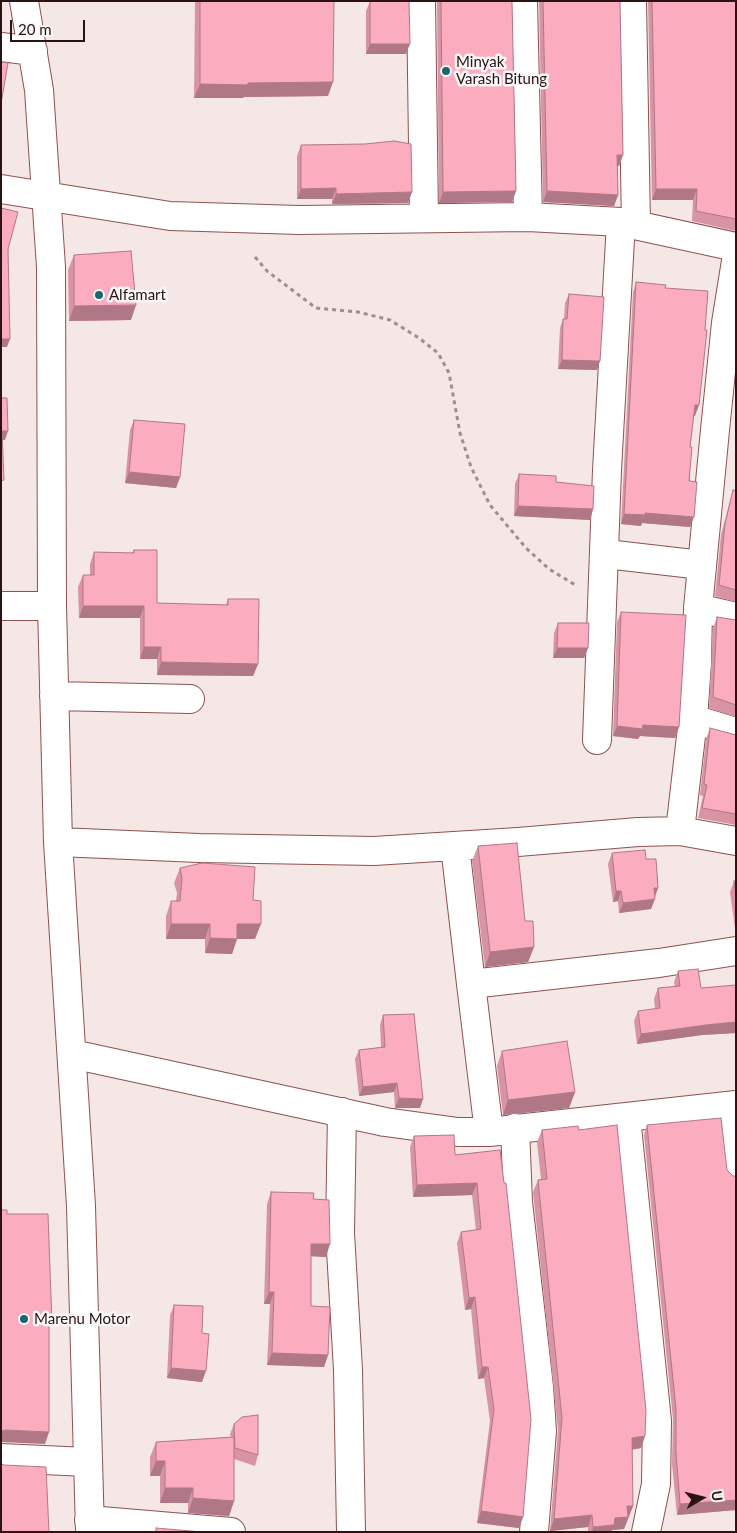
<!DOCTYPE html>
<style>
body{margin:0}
#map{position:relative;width:737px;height:1533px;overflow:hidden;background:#f5e7e5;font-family:Lato,sans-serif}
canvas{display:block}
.frame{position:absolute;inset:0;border:2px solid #2b1312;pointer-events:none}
.north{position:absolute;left:677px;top:1473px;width:50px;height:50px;-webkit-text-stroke:4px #f8f8f8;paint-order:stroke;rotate:82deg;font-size:14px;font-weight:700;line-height:20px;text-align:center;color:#2b1312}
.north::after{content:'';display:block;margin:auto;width:18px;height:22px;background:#2b1312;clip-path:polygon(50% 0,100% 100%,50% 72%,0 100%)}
.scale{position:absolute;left:10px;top:20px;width:75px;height:22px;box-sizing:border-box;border:2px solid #2b1312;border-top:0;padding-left:6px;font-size:15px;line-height:18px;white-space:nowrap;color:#2b1312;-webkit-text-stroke:4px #f8f8f8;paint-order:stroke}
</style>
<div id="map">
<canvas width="737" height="1533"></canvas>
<div class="frame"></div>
<div class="north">U</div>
<div class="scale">20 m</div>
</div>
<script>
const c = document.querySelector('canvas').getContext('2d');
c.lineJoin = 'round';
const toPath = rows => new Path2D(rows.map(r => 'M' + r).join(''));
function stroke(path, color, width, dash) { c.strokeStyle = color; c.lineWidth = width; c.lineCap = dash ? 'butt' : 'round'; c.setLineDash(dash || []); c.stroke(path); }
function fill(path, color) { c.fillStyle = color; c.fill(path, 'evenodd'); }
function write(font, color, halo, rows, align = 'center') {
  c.font = font + ' Lato,sans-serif'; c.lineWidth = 5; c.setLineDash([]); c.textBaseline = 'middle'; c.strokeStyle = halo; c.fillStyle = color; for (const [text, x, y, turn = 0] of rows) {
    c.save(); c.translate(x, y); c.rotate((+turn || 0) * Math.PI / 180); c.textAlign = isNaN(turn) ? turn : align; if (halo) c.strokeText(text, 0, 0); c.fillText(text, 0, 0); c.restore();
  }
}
const path = toPath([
 [255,257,267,271,316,308,358,312,390,320,419,338,438,353,449,373,460,433,471,467,490,505,526,548,549,569,577,586]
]);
const minor = toPath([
 [24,1,39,90,51,267,52,606,58,842,81,1206,90,1532],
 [421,1,424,217],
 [523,1,528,217],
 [632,1,636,225],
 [1,47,33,51],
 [1,189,170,216,299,220,528,217,621,222,736,247],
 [736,261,726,323,715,430,698,608,697,663,693,719,736,732],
 [606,554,702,565],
 [1,606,52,606],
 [698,608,736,617],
 [54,696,190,699],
 [597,740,607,470,621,222],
 [680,831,693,719],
 [58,842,199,848,374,851,518,842,638,832,680,831,736,841],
 [455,846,471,984],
 [72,1054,385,1122,458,1132,489,1132,736,1105],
 [731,1106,736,1172],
 [342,1112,340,1233,348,1370,351,1532],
 [626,1117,657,1421,656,1484,646,1532],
 [515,1128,518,1202,539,1387,542,1431,534,1532],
 [489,1132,471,984,659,963,736,951],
 [1,1458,87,1462],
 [89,1520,231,1532]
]);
const wall = toPath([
 [195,1,334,1,328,96,244,97,243,98,194,98],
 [370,1,406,54,366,54,366,11],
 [437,1,512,1,516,191,512,202,439,203],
 [539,1,620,1,623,155,619,166,617,166,618,195,614,206,543,202],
 [648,1,736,1,736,231,692,221,693,200,652,200],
 [301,145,412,192,408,203,332,204,332,199,297,199,297,156],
 [74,255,131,320,69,321,68,270],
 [636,282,665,288,695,416,694,416,690,447,690,527,642,523,641,526,621,524,633,292],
 [569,294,597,370,558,369,560,328,563,319,564,319,565,303],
 [134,420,180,477,176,488,125,483,130,430],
 [519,474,556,482,593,509,590,520,514,516,515,484],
 [733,490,736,491,736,602,715,596,721,535,730,501],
 [134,550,157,603,226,605,228,599,258,664,253,676,157,675,157,659,140,659,140,618,79,618,78,587,83,575,90,575,90,564,94,552,132,553],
 [621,612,679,727,675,738,640,736,638,739,613,736,617,622],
 [717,617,736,620,736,717,709,708,713,628],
 [558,623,588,648,584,658,553,658,554,633],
 [710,728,736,735,736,825,698,818,703,796,700,795,706,739],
 [478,846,525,921,534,947,528,962,485,967,472,861],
 [612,853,646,859,658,888,651,909,619,913,618,901,613,902,608,864],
 [180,868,253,900,255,939,237,939,232,954,205,953,205,939,166,939,166,916,171,901,176,901,177,893,174,883],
 [734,881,736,881,736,936,730,892],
 [678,971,701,988,736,985,736,1033,702,1035,637,1044,634,1021,638,1011,655,1009,654,999,658,988,675,987,674,982],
 [383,1015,420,1108,395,1108,394,1092,359,1096,355,1059,359,1050,381,1047,380,1025],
 [502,1051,575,1092,569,1108,503,1115,497,1066],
 [647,1125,727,1170,733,1176,736,1176,736,1510,677,1515,672,1464,673,1419,644,1135],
 [542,1130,645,1436,641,1448,632,1450,633,1506,624,1529,612,1530,611,1532,588,1532,588,1527,550,1531,558,1430,533,1192,538,1180,541,1179,537,1142],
 [414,1136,455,1155,500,1150,523,1517,519,1528,477,1523,490,1421,484,1378,478,1379,471,1309,465,1310,457,1243,461,1232,476,1230,472,1195,413,1197,410,1147],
 [271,1192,313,1199,326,1257,311,1256,311,1306,328,1355,324,1367,267,1365,270,1304,264,1304,267,1204],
 [174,1305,202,1333,202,1382,167,1378,170,1315],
 [234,1424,258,1455,255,1466,234,1459,234,1501,229,1516,188,1513,188,1503,160,1503,160,1476,150,1476,150,1457,156,1442,231,1437,230,1434]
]);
const shadedWall = toPath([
 [370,44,410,44,406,54,366,54],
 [333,82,328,96,244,97,243,98,194,98,200,84,248,83],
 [617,155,623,155,619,166,613,166],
 [336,188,332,199,297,199,301,189],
 [656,189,697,189,693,200,652,200],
 [516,191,512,202,439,203,443,192],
 [547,191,618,195,614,206,543,202],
 [412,192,408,203,332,204,336,194],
 [136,305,131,320,69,321,74,306],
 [1,339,10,339,7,347,1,347],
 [562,360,600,361,597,370,558,369],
 [695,405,699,405,695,416,691,415],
 [2,431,8,431,5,440,1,440],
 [129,472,180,477,176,488,125,483],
 [518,506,593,509,590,520,514,516],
 [645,513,694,517,690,527,642,523,641,526,621,524,624,514],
 [83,606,144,606,140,618,79,618],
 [144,647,161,647,157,659,140,659],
 [557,648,588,648,584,658,553,658],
 [161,662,258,664,253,676,157,675],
 [643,725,679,727,675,738,640,736,638,739,613,736,617,726],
 [654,888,658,888,654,898],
 [616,891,621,891,618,901,613,902],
 [655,899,651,909,619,913,623,903],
 [171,924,210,924,205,939,166,939],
 [237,924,261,924,255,939,237,939,232,954,205,953,210,938],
 [534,947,528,962,485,967,490,952],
 [736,1022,736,1033,702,1035,637,1044,641,1034,706,1025],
 [397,1083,394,1092,359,1096,363,1087],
 [575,1092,569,1108,503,1115,508,1100],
 [399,1098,423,1099,420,1108,395,1108],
 [477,1183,472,1195,413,1197,417,1185],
 [311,1244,330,1244,326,1257,307,1256],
 [269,1292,274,1292,270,1304,264,1304],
 [475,1297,471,1309,465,1310,469,1298],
 [272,1353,328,1355,324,1367,267,1365],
 [482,1367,488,1367,484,1378,478,1379],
 [171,1368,206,1371,202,1382,167,1378],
 [6,1430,49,1432,45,1444,1,1442,1,1431],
 [645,1436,641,1448,627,1450,632,1438],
 [156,1461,165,1461,160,1476,150,1476],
 [165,1488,193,1488,188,1503,160,1503],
 [193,1498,234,1501,229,1516,188,1513],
 [736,1500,736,1510,677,1515,680,1504],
 [627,1506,633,1506,624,1529,612,1530,611,1532,592,1532,593,1527],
 [481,1511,523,1517,519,1528,477,1523],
 [592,1515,588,1527,550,1531,554,1519]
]);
const building = toPath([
 [200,1,334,1,333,82,248,83,248,85,200,84,200,1],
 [370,1,409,1,410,44,370,44,370,1],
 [441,1,512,1,516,191,443,192,441,1],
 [543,1,620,1,623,155,617,155,618,195,547,191,543,1],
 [652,1,736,1,736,219,696,211,697,189,656,189,652,1],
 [1,62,8,63,1,104,1,62],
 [394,141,411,144,412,192,336,194,336,188,301,189,301,145,365,144,394,141],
 [1,208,18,212,8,249,10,339,1,339,1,208],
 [131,251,136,305,74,306,74,255,131,251],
 [636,282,666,285,665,288,708,291,705,330,707,330,699,405,695,405,690,447,692,447,689,481,697,482,694,517,645,513,645,515,624,514,636,282],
 [569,294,604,297,600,361,562,360,563,319,567,319,569,294],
 [1,398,7,398,8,431,2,431,4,480,1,481,1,398],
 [134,420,185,424,180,477,129,472,134,420],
 [519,474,556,476,556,482,594,486,593,509,518,506,519,474],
 [733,490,736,491,736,590,719,585,725,524,733,490],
 [134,550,157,550,157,603,228,605,228,599,259,599,258,664,161,662,161,647,144,647,144,606,83,606,83,575,94,575,94,552,134,553,134,550],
 [621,612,686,615,679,727,643,725,642,729,617,726,621,612],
 [717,617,736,620,736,705,713,697,717,617],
 [558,623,589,623,588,648,557,648,558,623],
 [710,728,736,735,736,814,702,808,707,785,704,784,710,728],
 [517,843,525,921,533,921,534,947,490,952,478,846,517,843],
 [645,850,646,859,656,859,658,888,654,888,655,899,623,903,621,891,616,891,612,853,645,850],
 [202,863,255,867,253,900,261,901,261,924,237,924,237,939,210,938,210,924,171,924,171,901,180,901,182,878,180,868,202,863],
 [734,881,736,881,736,894,734,881],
 [698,969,701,988,736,985,736,1022,706,1025,641,1034,638,1011,660,1008,658,988,680,986,678,971,698,969],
 [414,1014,423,1099,399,1098,397,1083,363,1087,359,1050,385,1047,383,1015,414,1014],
 [567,1041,575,1092,508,1100,502,1051,567,1041],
 [721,1118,727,1170,733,1176,736,1176,736,1500,680,1504,676,1453,676,1409,647,1125,721,1118],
 [617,1125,646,1410,645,1436,632,1438,633,1506,627,1506,628,1517,615,1518,614,1525,593,1527,592,1515,554,1519,562,1418,538,1180,547,1179,542,1130,578,1126,579,1130,617,1125],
 [454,1135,455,1155,500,1150,504,1183,506,1183,531,1419,523,1517,481,1511,494,1409,488,1367,482,1367,475,1297,469,1298,461,1232,481,1229,477,1183,417,1185,414,1136,454,1135],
 [271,1192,314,1193,313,1199,329,1200,330,1244,311,1244,311,1306,330,1307,328,1355,272,1353,274,1292,269,1292,271,1192],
 [1,1210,7,1210,7,1214,48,1214,52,1324,49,1324,49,1432,6,1430,1,1431,1,1210],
 [174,1305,203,1306,202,1333,209,1334,206,1371,171,1368,174,1305],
 [258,1415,258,1455,235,1448,234,1424,242,1417,258,1415],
 [234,1437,234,1501,193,1498,193,1488,165,1488,165,1461,156,1461,156,1442,234,1437],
 [1,1464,4,1465,46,1467,49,1532,1,1532,1,1464],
 [156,1528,202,1532,156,1532,156,1528]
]);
const markers = [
 [446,71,5,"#1a676d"],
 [99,295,5,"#1a676d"],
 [24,1319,5,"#1a676d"]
];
const poiNames = [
 ["Minyak",456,62],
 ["Varash Bitung",456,79],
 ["Alfamart",109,295],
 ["Marenu Motor",34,1319]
];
stroke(minor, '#8d524f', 30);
stroke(path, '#a08e8d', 3, [4, 4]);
stroke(minor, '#fff', 28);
fill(wall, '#d894a4');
fill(shadedWall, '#b07886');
fill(building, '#fbacbf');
stroke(building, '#b07886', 1);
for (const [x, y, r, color] of markers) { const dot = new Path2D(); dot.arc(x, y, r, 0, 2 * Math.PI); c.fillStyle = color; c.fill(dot); stroke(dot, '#f8f8f8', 2); }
write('15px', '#2b1312', '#f8f8f8', poiNames, 'left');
</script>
